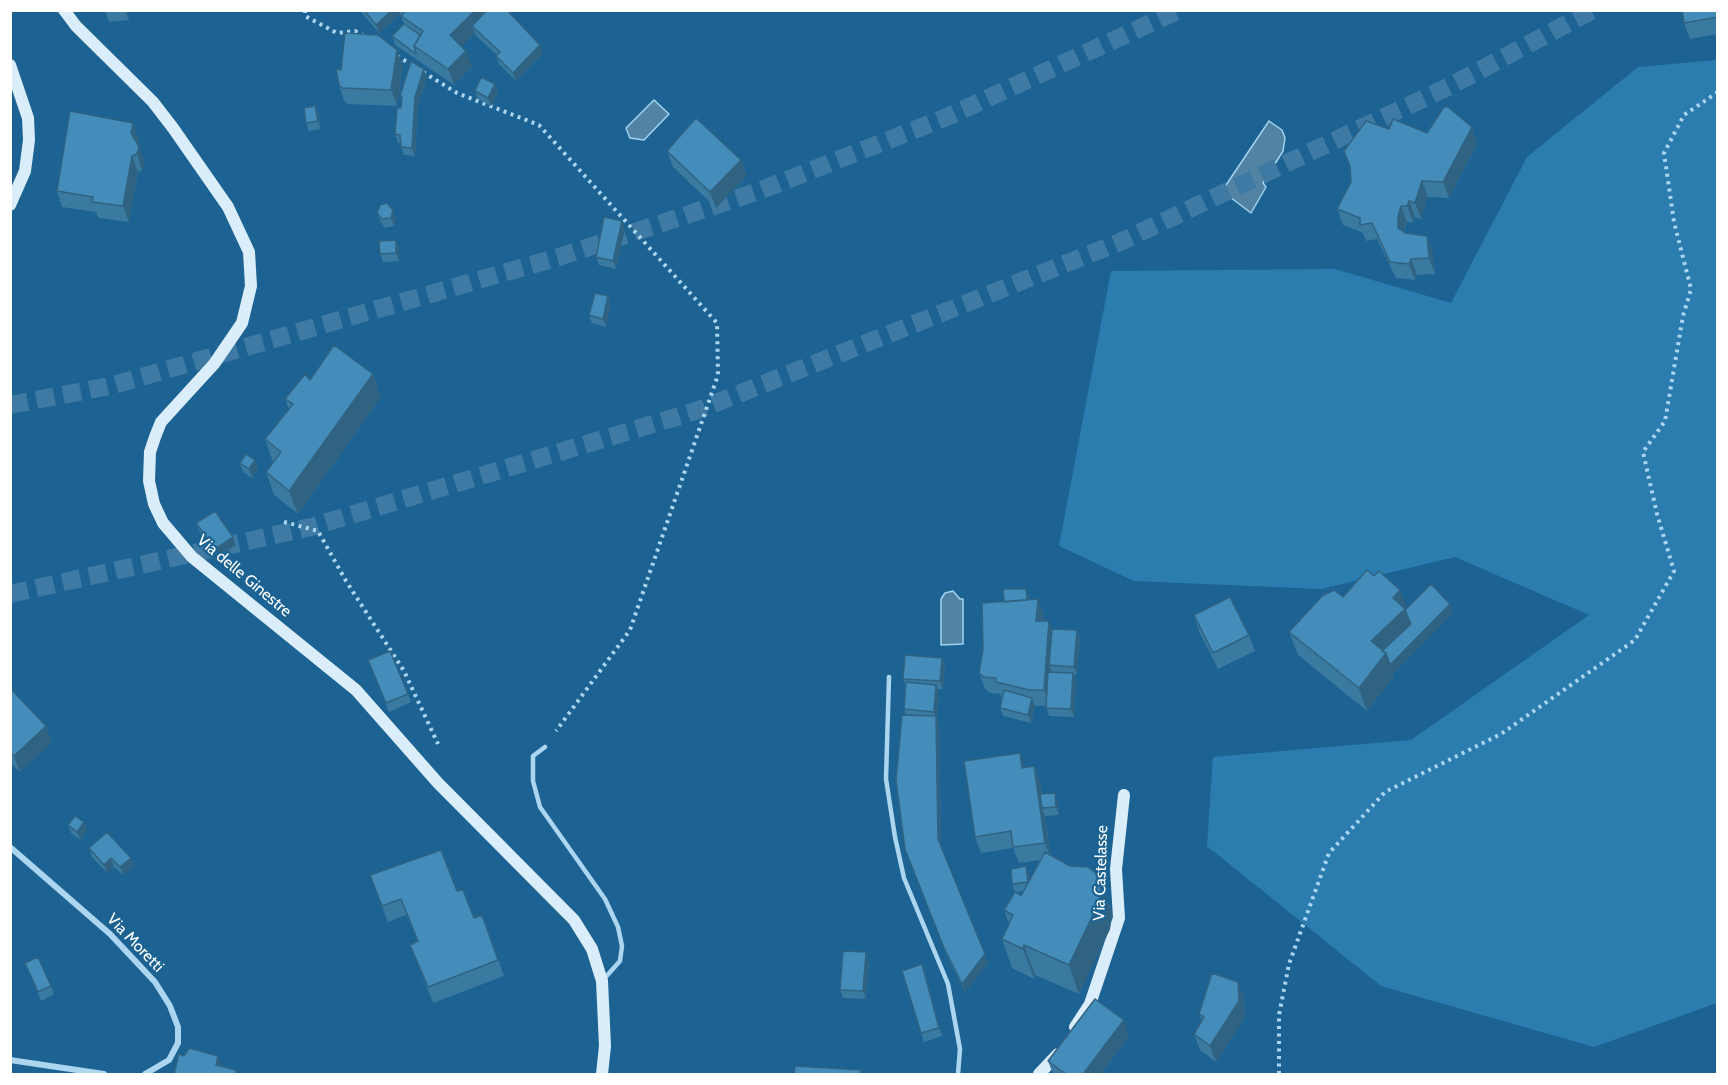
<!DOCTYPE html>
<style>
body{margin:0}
#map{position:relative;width:1728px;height:1085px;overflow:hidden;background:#1c6393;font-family:Cabin,sans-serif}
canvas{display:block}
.frame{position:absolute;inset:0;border:12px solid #fff;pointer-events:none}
</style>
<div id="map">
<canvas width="1728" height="1085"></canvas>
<div class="frame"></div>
</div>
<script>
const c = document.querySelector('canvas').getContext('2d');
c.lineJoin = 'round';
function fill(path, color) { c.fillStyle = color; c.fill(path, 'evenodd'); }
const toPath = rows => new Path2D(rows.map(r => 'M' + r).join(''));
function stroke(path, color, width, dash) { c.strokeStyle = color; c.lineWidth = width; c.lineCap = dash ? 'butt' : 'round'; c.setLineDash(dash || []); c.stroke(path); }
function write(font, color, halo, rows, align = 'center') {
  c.font = font + ' Cabin,sans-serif'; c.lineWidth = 4.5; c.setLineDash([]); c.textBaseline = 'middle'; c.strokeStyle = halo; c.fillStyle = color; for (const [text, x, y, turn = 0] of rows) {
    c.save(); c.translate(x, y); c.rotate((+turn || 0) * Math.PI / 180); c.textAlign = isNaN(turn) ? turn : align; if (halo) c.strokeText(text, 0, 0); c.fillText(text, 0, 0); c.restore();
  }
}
const green = toPath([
 [1717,60,1717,1003,1594,1047,1381,986,1207,846,1213,757,1411,740,1589,615,1455,557,1321,589,1134,581,1059,546,1111,271,1335,269,1451,303,1527,157,1638,67]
]);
const water = toPath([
 [654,100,669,114,644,140,630,138,626,128,654,100],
 [1269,121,1282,130,1285,138,1283,151,1263,183,1266,187,1251,213,1222,191,1269,121],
 [953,591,960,599,963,599,963,644,941,645,941,599,945,593,953,591]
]);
const highwayTunnel = toPath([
 [10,405,110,386,559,257,759,191,947,117,1179,10],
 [10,594,311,527,696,411,1120,242,1450,86,1593,10]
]);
const path = toPath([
 [305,10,305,16,337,33,355,31,363,35],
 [397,56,414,66],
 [423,72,457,93,539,125,717,323,718,375,630,630,556,731],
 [284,522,318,531,346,581,404,671,438,744],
 [1279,1074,1279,1015,1289,964,1329,853,1385,792,1501,734,1635,640,1674,571,1657,514,1643,452,1665,421,1683,316,1691,289,1674,222,1664,153,1684,115,1718,92]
]);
const lane = toPath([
 [889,677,886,779,895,837,904,878,948,984,960,1049,958,1074],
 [545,747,533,756,533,781,540,807,605,899,618,927,622,946,620,961,603,980]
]);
const street = toPath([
 [10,847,110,934,155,982,170,1006,178,1027,178,1043,169,1060,145,1074],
 [10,1060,104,1074]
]);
const secondary = toPath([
 [64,10,76,26,153,102,173,128,228,207,249,252,251,286,242,323,214,364,161,422,155,437,150,452,149,481,154,504,163,523,192,557,356,690,438,783,574,920,592,949,602,981,605,1046,602,1074],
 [10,65,28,118,29,140,25,171,10,205],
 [1075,1027,1090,1004,1119,918,1116,869,1124,795],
 [1039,1074,1058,1054]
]);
const wall = toPath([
 [105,10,128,10,129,20,109,22],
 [361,10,507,10,543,53,516,81,499,64,496,56,497,55,475,35,475,33,461,46,472,67,454,85,395,45,392,36,404,24,400,14,379,33,362,13],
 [1718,10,1718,34,1690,39,1684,23],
 [397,50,403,66,397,106,348,104,344,101,339,85,341,70],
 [427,77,418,105,415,156,404,155,401,147,401,143,398,143,395,134,401,108,402,101,400,96],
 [475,91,498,93,491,106,478,99],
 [315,106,318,114,321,129,309,131,306,123],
 [1472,127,1477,143,1449,198,1428,197,1421,219,1415,217,1413,222,1407,222,1404,232,1433,252,1435,274,1417,275,1415,280,1396,278,1377,239,1366,241,1363,233,1343,225,1337,209,1351,182,1350,168,1344,151,1389,129,1427,133],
 [139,139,138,145,145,163,142,170,138,172,129,222,98,218,96,212,62,207,57,191],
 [667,151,741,160,747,176,716,208,673,167],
 [393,210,396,218,394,226,385,228,380,221,377,213],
 [625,229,616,269,599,265,596,257],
 [396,240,399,248,399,261,383,262,380,254],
 [608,296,611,304,606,327,592,323,589,315],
 [373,374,381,397,298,514,274,495,266,472,273,462,265,439,289,409,285,399,310,380],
 [240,463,258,468,252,478,243,472],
 [196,523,236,545,218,557,199,531],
 [1026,589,1030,600,1038,599,1044,615,1044,621,1052,629,1080,638,1077,675,1073,675,1076,681,1074,717,1049,716,1046,706,1035,706,1031,723,1003,716,1000,708,1002,699,1000,694,990,693,985,689,979,673],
 [1343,597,1407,608,1453,612,1393,674,1394,676,1367,711,1298,655,1289,632],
 [1194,615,1249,635,1255,651,1218,669,1199,631],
 [942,658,945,667,943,689,937,689,939,693,937,719,939,724,941,846,988,963,965,992,947,956,905,849,906,715,904,709,905,684,903,679],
 [368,660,408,694,411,702,389,712],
 [10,688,46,726,52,742,20,772,10,762],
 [1034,766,1040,782,1042,794,1058,801,1059,815,1045,816,1051,856,1112,912,1110,929,1079,994,1035,975,1034,979,1012,968,1002,939,1009,923,1004,910,1021,896,1024,891,1015,892,1012,884,1029,874,1030,880,1040,860,1019,863,1013,848,981,853,975,837,1025,768],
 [84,822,87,830,80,840,71,833,68,825],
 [89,848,131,858,134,866,123,875,114,867,107,873,92,857],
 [370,875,457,891,474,918,482,915,504,976,433,1003,410,945,418,941,406,915,388,922],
 [866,952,869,960,866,999,843,998,840,990],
 [25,963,51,986,54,994,41,1001],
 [925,972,942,1036,924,1042,921,1033],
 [1244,998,1245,1017,1216,1062,1200,1050,1194,1034,1202,1021,1199,1014],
 [1129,1036,1101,1074,1053,1074,1048,1061]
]);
const shadedWall = toPath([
 [125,10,128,10,129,20],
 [392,10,399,10,400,14,379,33,376,25],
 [476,10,498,10,472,26,475,33,456,51,450,35],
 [540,45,543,53,516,81,513,73],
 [397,50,403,66,397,106,391,90],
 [466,51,472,67,454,85,448,69],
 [424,69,427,77,418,105,415,156,412,148,415,97],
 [495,84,498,93,491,106,488,98],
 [315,106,318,114,321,129,318,121],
 [133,123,139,139,137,149,131,133],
 [1472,127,1477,143,1449,198,1443,182],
 [139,147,145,163,142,170,137,154],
 [132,156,138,172,129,222,123,206],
 [741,160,747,176,716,208,710,192],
 [1422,181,1428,197,1421,219,1415,203],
 [1409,201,1415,217,1413,222,1407,206],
 [1401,206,1407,222,1403,232,1398,228,1398,216],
 [393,210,396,218,394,226,391,218],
 [622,221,625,229,616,269,613,261],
 [1427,236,1433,252,1435,274,1429,258],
 [396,240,399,248,399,261,396,253],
 [1411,259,1417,275,1415,280,1409,264],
 [608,296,611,304,606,327,603,319],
 [373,374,381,397,298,514,289,491],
 [255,460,258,468,252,478,249,469],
 [233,537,236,545,218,557,215,549],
 [1026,589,1029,597,1030,615,1027,607],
 [1400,590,1409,613,1450,604,1453,612,1393,674,1394,676,1367,711,1359,688,1371,641,1393,598],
 [1038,599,1044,615,1042,637,1036,621],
 [1049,621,1055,637,1049,665,1052,673,1050,706,1044,690],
 [1077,630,1080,638,1077,675,1074,667],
 [942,658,945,667,943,689,940,681],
 [1073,673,1076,681,1074,717,1071,709],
 [936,685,939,693,937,719,939,724,941,847,938,839,936,718,934,712],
 [1032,698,1035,706,1031,723,1028,715],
 [46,726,52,742,20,772,14,756],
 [1020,753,1025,769,1022,768],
 [1034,766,1040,782,1044,808,1042,808,1045,816,1051,859,1045,843],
 [1055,793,1058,801,1059,815,1056,807],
 [84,822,87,830,80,840,77,832],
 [111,858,114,867,107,873,104,865],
 [131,858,134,866,123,875,120,867],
 [1026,866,1029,874,1031,890,1028,882],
 [1101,883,1112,912,1110,929,1079,994,1069,965],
 [1024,945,1035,975,1034,979,1023,949],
 [866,952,869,960,866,999,863,991],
 [985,954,988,963,965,992,962,984],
 [922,964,925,972,942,1036,939,1028],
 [1238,982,1244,998,1245,1017,1216,1062,1210,1046],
 [1124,1020,1129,1036,1101,1074,1083,1074],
 [218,1056,224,1072,216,1065]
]);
const building = toPath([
 [364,10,392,10,376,25,364,10],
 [406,10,476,10,450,35,466,51,448,69,414,46,423,31,401,16,406,10],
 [487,10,507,10,540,45,513,73,496,56,500,52,472,26,487,10],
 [1682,10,1718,10,1718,17,1684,23,1682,10],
 [404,24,420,35,414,46,416,54,392,36,404,24],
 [345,33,378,35,397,50,391,90,342,88,339,85,336,69,341,70,345,33],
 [411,61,424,69,415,97,412,148,401,147,400,135,395,134,397,108,401,108,402,96,400,96,411,61],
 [481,77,495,84,488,98,475,91,481,77],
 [315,106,318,121,306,123,304,108,315,106],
 [1444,107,1448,107,1472,127,1443,182,1422,181,1415,203,1409,201,1407,206,1401,206,1398,216,1398,228,1405,233,1427,236,1429,258,1411,259,1409,264,1390,262,1372,223,1360,225,1360,218,1337,209,1351,182,1350,166,1344,151,1366,121,1389,129,1393,119,1427,133,1444,107],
 [70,111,133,123,131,133,139,147,137,154,132,156,123,206,92,202,93,197,57,191,70,111],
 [696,118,741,160,710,192,667,151,696,118],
 [387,203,393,210,391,218,382,219,377,213,380,205,387,203],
 [604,217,622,221,613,261,596,257,604,217],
 [396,240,396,253,380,254,379,241,396,240],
 [595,293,608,296,603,319,589,315,595,293],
 [334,345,373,374,289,491,266,472,281,452,265,439,293,404,285,399,305,374,310,380,334,345],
 [246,454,255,460,249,469,240,463,246,454],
 [215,511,233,537,215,549,196,523,215,511],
 [1367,570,1374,576,1379,571,1400,590,1393,598,1405,609,1371,641,1386,653,1359,688,1289,632,1322,596,1334,590,1343,597,1367,570],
 [1431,584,1450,604,1390,665,1386,653,1382,651,1411,624,1405,610,1431,584],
 [1003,589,1026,589,1027,600,1004,602,1003,589],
 [1230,597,1249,635,1213,653,1194,615,1230,597],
 [1038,599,1036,621,1049,621,1044,690,1029,690,996,682,996,678,984,677,979,673,983,650,982,603,1038,599],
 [1052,629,1077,630,1074,667,1049,665,1052,629],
 [390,651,408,694,386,703,368,660,390,651],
 [905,655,942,658,940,681,903,679,905,655],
 [1048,672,1073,673,1071,709,1046,708,1048,672],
 [906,682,936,685,934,712,904,709,906,682],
 [10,688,46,726,14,756,10,752,10,688],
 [1004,690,1032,698,1028,715,1000,708,1004,690],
 [902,715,936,716,938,839,985,954,962,984,944,948,905,849,896,780,902,715],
 [1020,753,1022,768,1034,766,1045,843,1013,847,1011,831,975,837,964,761,1020,753],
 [1055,793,1056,807,1042,808,1040,794,1055,793],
 [75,816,84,822,77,832,68,825,75,816],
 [107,832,131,858,120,867,111,858,104,865,89,848,107,832],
 [441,850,457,891,463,890,474,918,482,915,498,960,428,987,410,945,418,941,401,899,382,906,370,875,441,850],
 [1045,852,1070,866,1088,867,1097,874,1101,883,1100,900,1069,965,1024,945,1023,949,1002,939,1013,915,1004,910,1015,892,1021,896,1045,852],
 [1026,866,1028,882,1012,884,1011,869,1026,866],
 [843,951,866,952,863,991,840,990,843,951],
 [38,957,51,986,38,992,25,963,38,957],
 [922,964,939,1028,921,1033,902,971,922,964],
 [1212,973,1238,982,1239,1001,1210,1046,1194,1034,1204,1017,1199,1014,1212,973],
 [1095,999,1124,1020,1083,1074,1066,1074,1048,1061,1095,999],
 [189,1048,218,1056,216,1065,236,1070,236,1074,174,1074,179,1054,184,1056,189,1048],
 [795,1066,861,1070,861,1074,794,1074,795,1066]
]);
const streetNames = [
 ["Via delle Ginestre",244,576,40],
 ["Via Castelasse",1101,873,-88],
 ["Via Moretti",135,943,46]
];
fill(green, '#2c7daf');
fill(water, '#5283a3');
stroke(water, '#a0d3f1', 1.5);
stroke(highwayTunnel, '#3e7aa3', 18, [18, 9]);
stroke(path, '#acd5ef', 4, [3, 4.5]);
stroke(lane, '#acd5ef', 4.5);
stroke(street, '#acd5ef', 6);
stroke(secondary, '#daedfa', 12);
fill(wall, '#3a79a0');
fill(shadedWall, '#306382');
fill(building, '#448dba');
stroke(building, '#306382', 1.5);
write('16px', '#fff', '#1c6393', streetNames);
</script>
